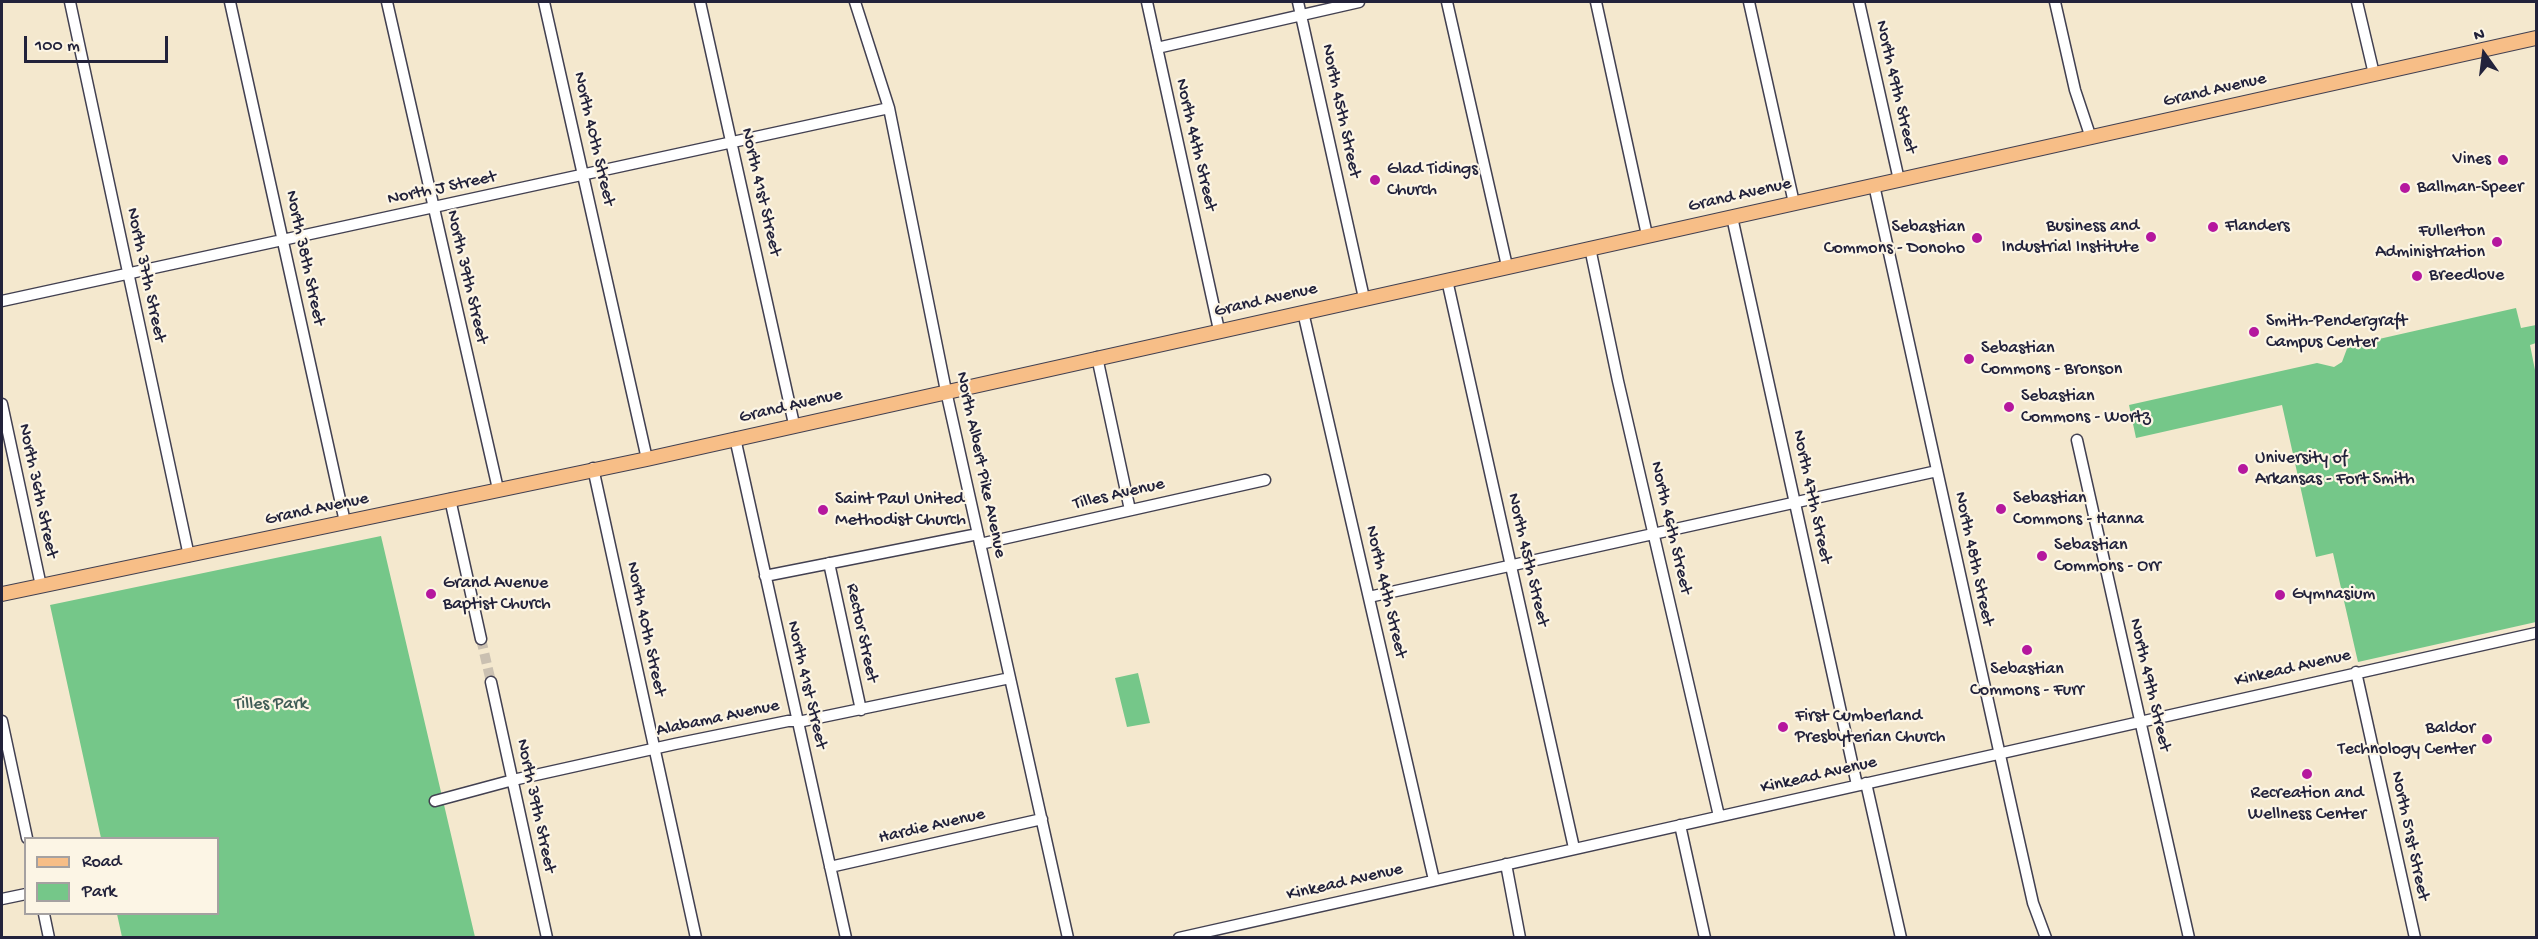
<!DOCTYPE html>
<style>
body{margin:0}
#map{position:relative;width:2538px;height:939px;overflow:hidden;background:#f4e8ce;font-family:"Gochi Hand",sans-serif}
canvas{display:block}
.frame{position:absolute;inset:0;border:3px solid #22223b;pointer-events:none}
.legend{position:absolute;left:24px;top:837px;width:195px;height:78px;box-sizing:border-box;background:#fcf5e5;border:2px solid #a5a1a1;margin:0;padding:8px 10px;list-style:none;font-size:18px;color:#22223b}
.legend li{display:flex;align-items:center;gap:12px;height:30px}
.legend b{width:30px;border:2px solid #a5a1a1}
.north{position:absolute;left:2454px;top:24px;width:60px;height:60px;-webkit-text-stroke:4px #fcf5e5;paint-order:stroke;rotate:346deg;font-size:16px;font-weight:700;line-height:24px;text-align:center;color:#22223b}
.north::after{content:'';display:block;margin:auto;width:21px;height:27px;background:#22223b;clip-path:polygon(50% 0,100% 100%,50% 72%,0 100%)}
.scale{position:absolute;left:24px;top:36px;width:144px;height:27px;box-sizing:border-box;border:3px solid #22223b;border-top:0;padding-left:8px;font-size:18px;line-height:21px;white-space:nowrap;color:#22223b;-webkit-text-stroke:4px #fcf5e5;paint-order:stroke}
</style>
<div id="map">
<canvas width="2538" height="939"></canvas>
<div class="frame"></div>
<ul class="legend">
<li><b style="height:8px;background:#f7be87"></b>Road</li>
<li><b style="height:16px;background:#75c789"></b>Park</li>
</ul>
<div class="north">N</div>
<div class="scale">100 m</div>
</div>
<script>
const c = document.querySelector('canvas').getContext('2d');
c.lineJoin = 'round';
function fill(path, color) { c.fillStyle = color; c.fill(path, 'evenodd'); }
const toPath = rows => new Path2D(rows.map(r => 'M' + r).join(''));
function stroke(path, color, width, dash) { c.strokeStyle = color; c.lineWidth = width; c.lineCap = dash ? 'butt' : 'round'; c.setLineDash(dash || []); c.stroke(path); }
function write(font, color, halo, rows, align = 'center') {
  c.font = font + ' "Gochi Hand",sans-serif'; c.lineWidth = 4.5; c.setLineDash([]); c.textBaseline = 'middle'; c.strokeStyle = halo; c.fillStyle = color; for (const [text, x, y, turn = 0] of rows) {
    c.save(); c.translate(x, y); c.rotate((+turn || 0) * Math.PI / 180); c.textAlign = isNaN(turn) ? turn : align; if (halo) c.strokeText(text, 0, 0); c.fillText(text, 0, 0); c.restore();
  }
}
const green = toPath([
 [2516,308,2521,328,2536,325,2536,343,2530,345,2536,375,2536,622,2358,662,2333,553,2316,557,2282,405,2136,438,2129,405,2317,363,2334,367,2342,362,2348,346],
 [381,536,475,937,122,937,117,914,218,914,218,838,101,838,50,605],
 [1138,673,1150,723,1127,727,1115,678]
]);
const minorTunnel = toPath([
 [481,639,491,682]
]);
const minor = toPath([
 [70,2,189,556],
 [230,2,345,522],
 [387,2,498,489],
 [544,2,647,459],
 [700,2,794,424],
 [855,2,889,108,946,391,1068,938],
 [1147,2,1219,330],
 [1298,2,1364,298],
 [1447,2,1507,266],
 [1596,2,1647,235],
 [1749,2,1794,203],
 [1859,2,1899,180],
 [2055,2,2075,90,2091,138],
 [2357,2,2374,74],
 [1157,48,1359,2],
 [1874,185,2015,823,2033,903,2046,938],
 [1732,217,1857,785],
 [1590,248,1618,381,1719,816],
 [1447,280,1574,848],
 [2,301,889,108],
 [1303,312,1434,880],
 [1097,357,1130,510],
 [2,404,41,586],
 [735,438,846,938],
 [2077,440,2189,938],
 [593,468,696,938],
 [450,499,481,639],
 [980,544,1265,480],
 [829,563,861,710],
 [765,576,978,534],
 [1369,597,1937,471],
 [2356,672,2415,938],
 [491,682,547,938],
 [2,721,27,838],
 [1866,783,1901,938],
 [435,801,513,780,675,744,788,721,803,721,1010,678],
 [1680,825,1705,938],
 [1506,864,1520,938],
 [830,867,1042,819],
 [2,899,26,894],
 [44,914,49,938],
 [1179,938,2536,633]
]);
const major = toPath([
 [2,594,647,459,2536,38]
]);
const markers = [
 [2503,160,6,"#b5179e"],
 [1375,180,6,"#b5179e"],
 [2405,188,6,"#b5179e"],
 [2213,227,6,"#b5179e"],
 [2151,237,6,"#b5179e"],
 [1977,238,6,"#b5179e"],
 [2497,242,6,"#b5179e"],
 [2417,276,6,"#b5179e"],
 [2254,332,6,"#b5179e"],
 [1969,359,6,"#b5179e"],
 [2009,407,6,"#b5179e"],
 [2243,469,6,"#b5179e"],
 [2001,509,6,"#b5179e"],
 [823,510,6,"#b5179e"],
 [2042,556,6,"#b5179e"],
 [431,594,6,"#b5179e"],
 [2280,595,6,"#b5179e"],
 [2027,650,6,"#b5179e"],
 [1783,727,6,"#b5179e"],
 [2487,739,6,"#b5179e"],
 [2307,774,6,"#b5179e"]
];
const streetNames = [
 ["North 49th Street",1895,87,77],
 ["Grand Avenue",2215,91,-13],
 ["North 45th Street",1340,111,78],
 ["North 40th Street",593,139,77],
 ["North 44th Street",1195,145,77],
 ["North J Street",442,189,-12],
 ["North 41st Street",760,192,77],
 ["Grand Avenue",1740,196,-13],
 ["North 38th Street",304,258,78],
 ["North 37th Street",145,275,78],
 ["North 39th Street",466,277,77],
 ["Grand Avenue",1266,301,-13],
 ["Grand Avenue",791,407,-13],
 ["North Albert Pike Avenue",980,465,78],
 ["North 36th Street",37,491,78],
 ["Tilles Avenue",1119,495,-13],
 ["North 47th Street",1811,497,78],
 ["Grand Avenue",317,510,-12],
 ["North 46th Street",1670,528,77],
 ["North 48th Street",1973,559,78],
 ["North 45th Street",1527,560,77],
 ["North 44th Street",1385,592,77],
 ["North 40th Street",645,629,78],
 ["Rector Street",861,633,78],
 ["Kinkead Avenue",2293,669,-13],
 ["North 41st Street",806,685,77],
 ["North 49th Street",2149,685,77],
 ["Alabama Avenue",718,719,-12],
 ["Kinkead Avenue",1819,776,-13],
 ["North 39th Street",535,806,78],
 ["Hardie Avenue",932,827,-13],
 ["North 51st Street",2409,836,78],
 ["Kinkead Avenue",1345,883,-13]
];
const poiNames = [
 ["Vines",2491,160,"right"],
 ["Glad Tidings",1387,170],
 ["Church",1387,191],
 ["Ballman-Speer",2417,188],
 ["Business and",2139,227,"right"],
 ["Industrial Institute",2139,248,"right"],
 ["Flanders",2225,227],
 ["Sebastian",1965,228,"right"],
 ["Commons - Donoho",1965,249,"right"],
 ["Fullerton",2485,232,"right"],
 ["Administration",2485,253,"right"],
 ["Breedlove",2429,276],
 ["Smith-Pendergraft",2266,322],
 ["Campus Center",2266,343],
 ["Sebastian",1981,349],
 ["Commons - Bronson",1981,370],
 ["Sebastian",2021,397],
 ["Commons - Wortz",2021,418],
 ["University of",2255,459],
 ["Arkansas - Fort Smith",2255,480],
 ["Sebastian",2013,499],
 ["Commons - Hanna",2013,520],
 ["Saint Paul United",835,500],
 ["Methodist Church",835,521],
 ["Sebastian",2054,546],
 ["Commons - Orr",2054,567],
 ["Grand Avenue",443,584],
 ["Baptist Church",443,605],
 ["Gymnasium",2292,595],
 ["Sebastian",2027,670,"center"],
 ["Commons - Furr",2027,691,"center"],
 ["First Cumberland",1795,717],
 ["Presbyterian Church",1795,738],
 ["Baldor",2475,729,"right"],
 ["Technology Center",2475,750,"right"],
 ["Recreation and",2307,794,"center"],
 ["Wellness Center",2307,815,"center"]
];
const parkNames = [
 ["Tilles Park",271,705]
];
fill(green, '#75c789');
stroke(minorTunnel, '#cac0b1', 10, [10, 5]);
stroke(minor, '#424051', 13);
stroke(major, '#424051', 16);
stroke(minor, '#fff', 10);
stroke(major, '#f7be87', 14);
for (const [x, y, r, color] of markers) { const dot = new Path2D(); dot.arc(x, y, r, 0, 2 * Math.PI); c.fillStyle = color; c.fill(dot); stroke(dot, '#fcf5e5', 2); }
write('18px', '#22223b', '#fcf5e5', streetNames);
write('18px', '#22223b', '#fcf5e5', poiNames, 'left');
write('18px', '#3f5c56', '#fcf5e5', parkNames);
</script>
